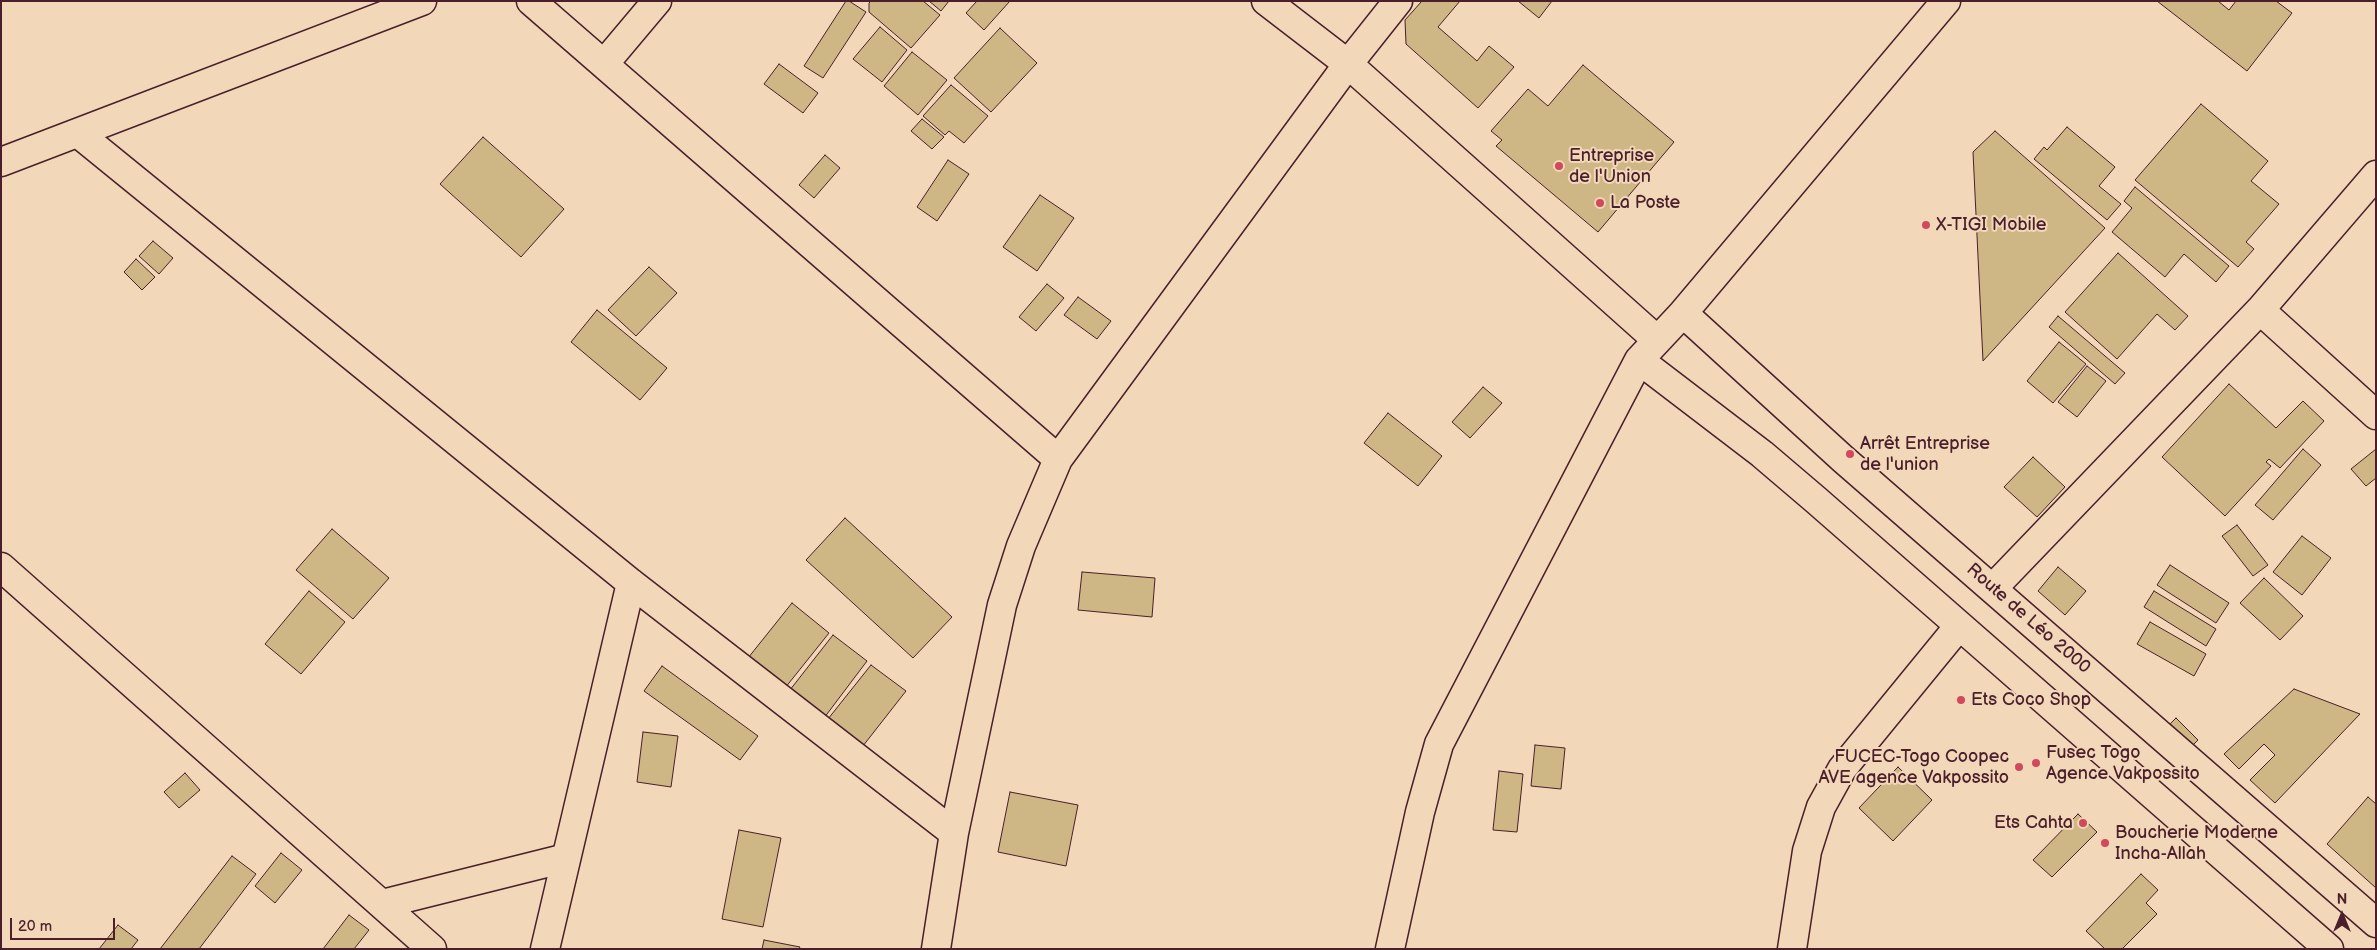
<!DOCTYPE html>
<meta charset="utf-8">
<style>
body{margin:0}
#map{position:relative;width:2377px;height:950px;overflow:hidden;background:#f2d7b9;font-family:"Balsamiq Sans",sans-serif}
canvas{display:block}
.frame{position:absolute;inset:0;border:2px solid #4a1f2b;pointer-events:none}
.north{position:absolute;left:2317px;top:890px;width:50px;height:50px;-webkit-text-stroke:4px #f2d7b9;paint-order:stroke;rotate:0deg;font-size:14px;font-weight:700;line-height:20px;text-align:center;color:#4a1f2b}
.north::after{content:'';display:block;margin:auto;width:18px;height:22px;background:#4a1f2b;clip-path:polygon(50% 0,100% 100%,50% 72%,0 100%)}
.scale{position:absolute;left:10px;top:918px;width:105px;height:22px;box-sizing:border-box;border:2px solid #4a1f2b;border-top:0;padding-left:6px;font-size:15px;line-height:18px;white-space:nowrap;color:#4a1f2b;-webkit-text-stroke:4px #f2d7b9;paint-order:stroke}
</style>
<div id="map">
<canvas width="2377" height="950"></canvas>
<div class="frame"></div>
<div class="north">N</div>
<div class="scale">20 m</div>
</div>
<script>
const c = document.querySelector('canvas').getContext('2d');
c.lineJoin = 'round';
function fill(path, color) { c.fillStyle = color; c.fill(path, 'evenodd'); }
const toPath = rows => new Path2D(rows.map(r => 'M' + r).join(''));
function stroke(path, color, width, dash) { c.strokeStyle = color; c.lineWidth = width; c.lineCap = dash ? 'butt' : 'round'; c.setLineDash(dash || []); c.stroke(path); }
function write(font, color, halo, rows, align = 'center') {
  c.font = font + ' "Balsamiq Sans",sans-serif'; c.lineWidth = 4; c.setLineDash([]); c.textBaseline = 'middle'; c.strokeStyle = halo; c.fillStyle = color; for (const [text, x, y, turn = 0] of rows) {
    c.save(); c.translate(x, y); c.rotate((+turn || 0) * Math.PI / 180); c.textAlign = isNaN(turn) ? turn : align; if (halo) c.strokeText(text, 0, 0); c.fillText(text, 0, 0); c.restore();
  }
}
const building = toPath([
 [846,1,849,1,866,12,823,78,804,66,846,1],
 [871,1,923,1,940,15,911,48,869,12,869,3,871,1],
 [929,1,949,1,941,11,929,1],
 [977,1,1010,1,984,30,966,13,977,1],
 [1422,1,1460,1,1438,27,1477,61,1489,46,1514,67,1478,108,1406,44,1405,20,1422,1],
 [1518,1,1552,1,1539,18,1518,1],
 [2157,1,2218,1,2229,10,2236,1,2276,1,2292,13,2247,71,2157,1],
 [880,27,907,50,882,82,853,59,880,27],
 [1000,28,1037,63,991,112,954,78,1000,28],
 [912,52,947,80,918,115,884,86,912,52],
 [779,64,818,93,803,113,764,84,779,64],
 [1583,65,1674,142,1598,232,1496,146,1502,140,1491,131,1528,89,1548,106,1583,65],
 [951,85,988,116,964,143,949,131,945,135,923,116,951,85],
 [2201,104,2268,161,2251,181,2279,204,2246,242,2254,249,2238,267,2135,180,2201,104],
 [922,119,944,137,932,149,911,131,922,119],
 [2067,127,2115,167,2099,186,2121,204,2107,220,2034,159,2044,147,2047,150,2067,127],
 [1995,131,2105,228,1983,361,1973,152,1995,131],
 [483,137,564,209,521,257,440,184,483,137],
 [825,155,840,168,814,198,799,185,825,155],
 [948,160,969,174,937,221,917,207,948,160],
 [2135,187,2229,266,2216,282,2184,254,2165,277,2112,232,2132,208,2124,201,2135,187],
 [1040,195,1074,218,1037,271,1003,247,1040,195],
 [153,241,173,258,159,274,139,256,153,241],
 [2118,253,2188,316,2175,330,2157,314,2117,359,2065,312,2118,253],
 [136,259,155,277,142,290,124,272,136,259],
 [649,267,677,293,636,336,608,310,649,267],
 [1047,284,1064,298,1036,331,1019,317,1047,284],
 [1078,297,1111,321,1097,339,1064,315,1078,297],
 [597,310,667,368,640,400,571,342,597,310],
 [2058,316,2125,373,2115,384,2049,327,2058,316],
 [2059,342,2086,364,2053,403,2027,381,2059,342],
 [2087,366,2106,381,2077,417,2058,402,2087,366],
 [2229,384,2276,428,2303,401,2324,421,2280,468,2269,459,2266,462,2271,466,2225,516,2162,457,2229,384],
 [1483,387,1502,403,1470,438,1452,422,1483,387],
 [1388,413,1442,456,1418,486,1364,443,1388,413],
 [2303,449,2321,465,2273,520,2255,505,2303,449],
 [2376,449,2376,478,2366,486,2351,469,2376,449],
 [2033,457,2065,487,2037,517,2004,487,2033,457],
 [845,518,952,617,913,658,806,560,845,518],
 [2237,525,2268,565,2253,576,2222,536,2237,525],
 [332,529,389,578,353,619,296,570,332,529],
 [2302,536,2331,558,2302,595,2273,572,2302,536],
 [2170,565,2229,603,2216,623,2157,585,2170,565],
 [2058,567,2086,591,2065,615,2038,591,2058,567],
 [1082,572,1155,578,1152,617,1078,610,1082,572],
 [2264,578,2303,616,2280,640,2240,603,2264,578],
 [309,591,345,622,301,674,265,644,309,591],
 [2154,591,2216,629,2206,646,2144,607,2154,591],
 [792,603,829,633,781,693,744,663,792,603],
 [2150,622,2206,654,2194,676,2137,644,2150,622],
 [833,635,867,661,821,722,786,695,833,635],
 [871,665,906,691,859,751,824,724,871,665],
 [662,666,758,736,740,760,644,691,662,666],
 [2294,689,2360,714,2275,803,2250,780,2275,755,2264,744,2239,769,2224,754,2294,689],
 [2176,718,2198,740,2189,749,2166,728,2176,718],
 [643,732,678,736,671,787,637,782,643,732],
 [1535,745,1565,748,1561,789,1531,786,1535,745],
 [1898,767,1932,800,1893,841,1859,808,1898,767],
 [1499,771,1523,774,1517,832,1493,830,1499,771],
 [185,773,200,790,179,808,164,792,185,773],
 [1010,792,1078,805,1066,866,998,852,1010,792],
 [2368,797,2376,804,2376,888,2327,844,2368,797],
 [2078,814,2097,832,2052,877,2033,860,2078,814],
 [739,830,781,838,763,927,722,919,739,830],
 [281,853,302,870,275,903,255,886,281,853],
 [232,856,256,874,199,949,160,949,232,856],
 [2141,874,2158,890,2146,903,2157,914,2122,949,2105,949,2086,931,2141,874],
 [349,915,369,930,354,949,323,949,349,915],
 [118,925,138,940,131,949,99,949,118,925],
 [764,940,800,947,799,949,762,949,764,940]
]);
const minor = toPath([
 [531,1,1058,459],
 [1266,1,1348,64,1657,340],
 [604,64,657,1],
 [79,134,631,583,954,833],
 [1,162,422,1],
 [2260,310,2376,415],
 [1683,313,1843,459,2376,923],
 [1639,360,1762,454,1816,500,2329,949],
 [1,567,432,949],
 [1993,588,2260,310,2376,175],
 [382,904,566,858],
 [545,949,631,583],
 [936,949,954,833,1002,605,1021,546,1058,459,1348,64,1398,1],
 [1390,949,1420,812,1439,744,1639,360,1683,313,1946,1],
 [1792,949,1807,851,1821,807,1842,769,1959,626]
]);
const markers = [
 [1559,166,5,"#d1495b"],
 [1600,203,5,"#d1495b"],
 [1926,225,5,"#d1495b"],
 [1850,454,5,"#d1495b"],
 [1961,700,5,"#d1495b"],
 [2036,763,5,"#d1495b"],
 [2019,767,5,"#d1495b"],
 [2083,823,5,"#d1495b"],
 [2105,843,5,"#d1495b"]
];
const poiNames = [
 ["Entreprise",1569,156],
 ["de l'Union",1569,177],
 ["La Poste",1610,203],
 ["X-TIGI Mobile",1936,225],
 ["Arrêt Entreprise",1860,444],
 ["de l'union",1860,465],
 ["Ets Coco Shop",1971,700],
 ["Fusec Togo",2046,753],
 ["Agence Vakpossito",2046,774],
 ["FUCEC-Togo Coopec",2009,757,"right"],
 ["AVE agence Vakpossito",2009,778,"right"],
 ["Ets Cahta",2073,823,"right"],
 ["Boucherie Moderne",2115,833],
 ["Incha-Allah",2115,854]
];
const streetNames = [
 ["Route de Léo 2000",2028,619,41]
];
fill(building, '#ceb685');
stroke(building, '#4a1f2b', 1);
stroke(minor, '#4a1f2b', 31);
stroke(minor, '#f2d7b9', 28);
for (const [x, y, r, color] of markers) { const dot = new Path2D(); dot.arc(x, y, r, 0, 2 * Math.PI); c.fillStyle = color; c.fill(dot); stroke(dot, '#f2d7b9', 2); }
write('18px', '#4a1f2b', '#f2d7b9', poiNames, 'left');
write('18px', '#4a1f2b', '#f2d7b9', streetNames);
</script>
